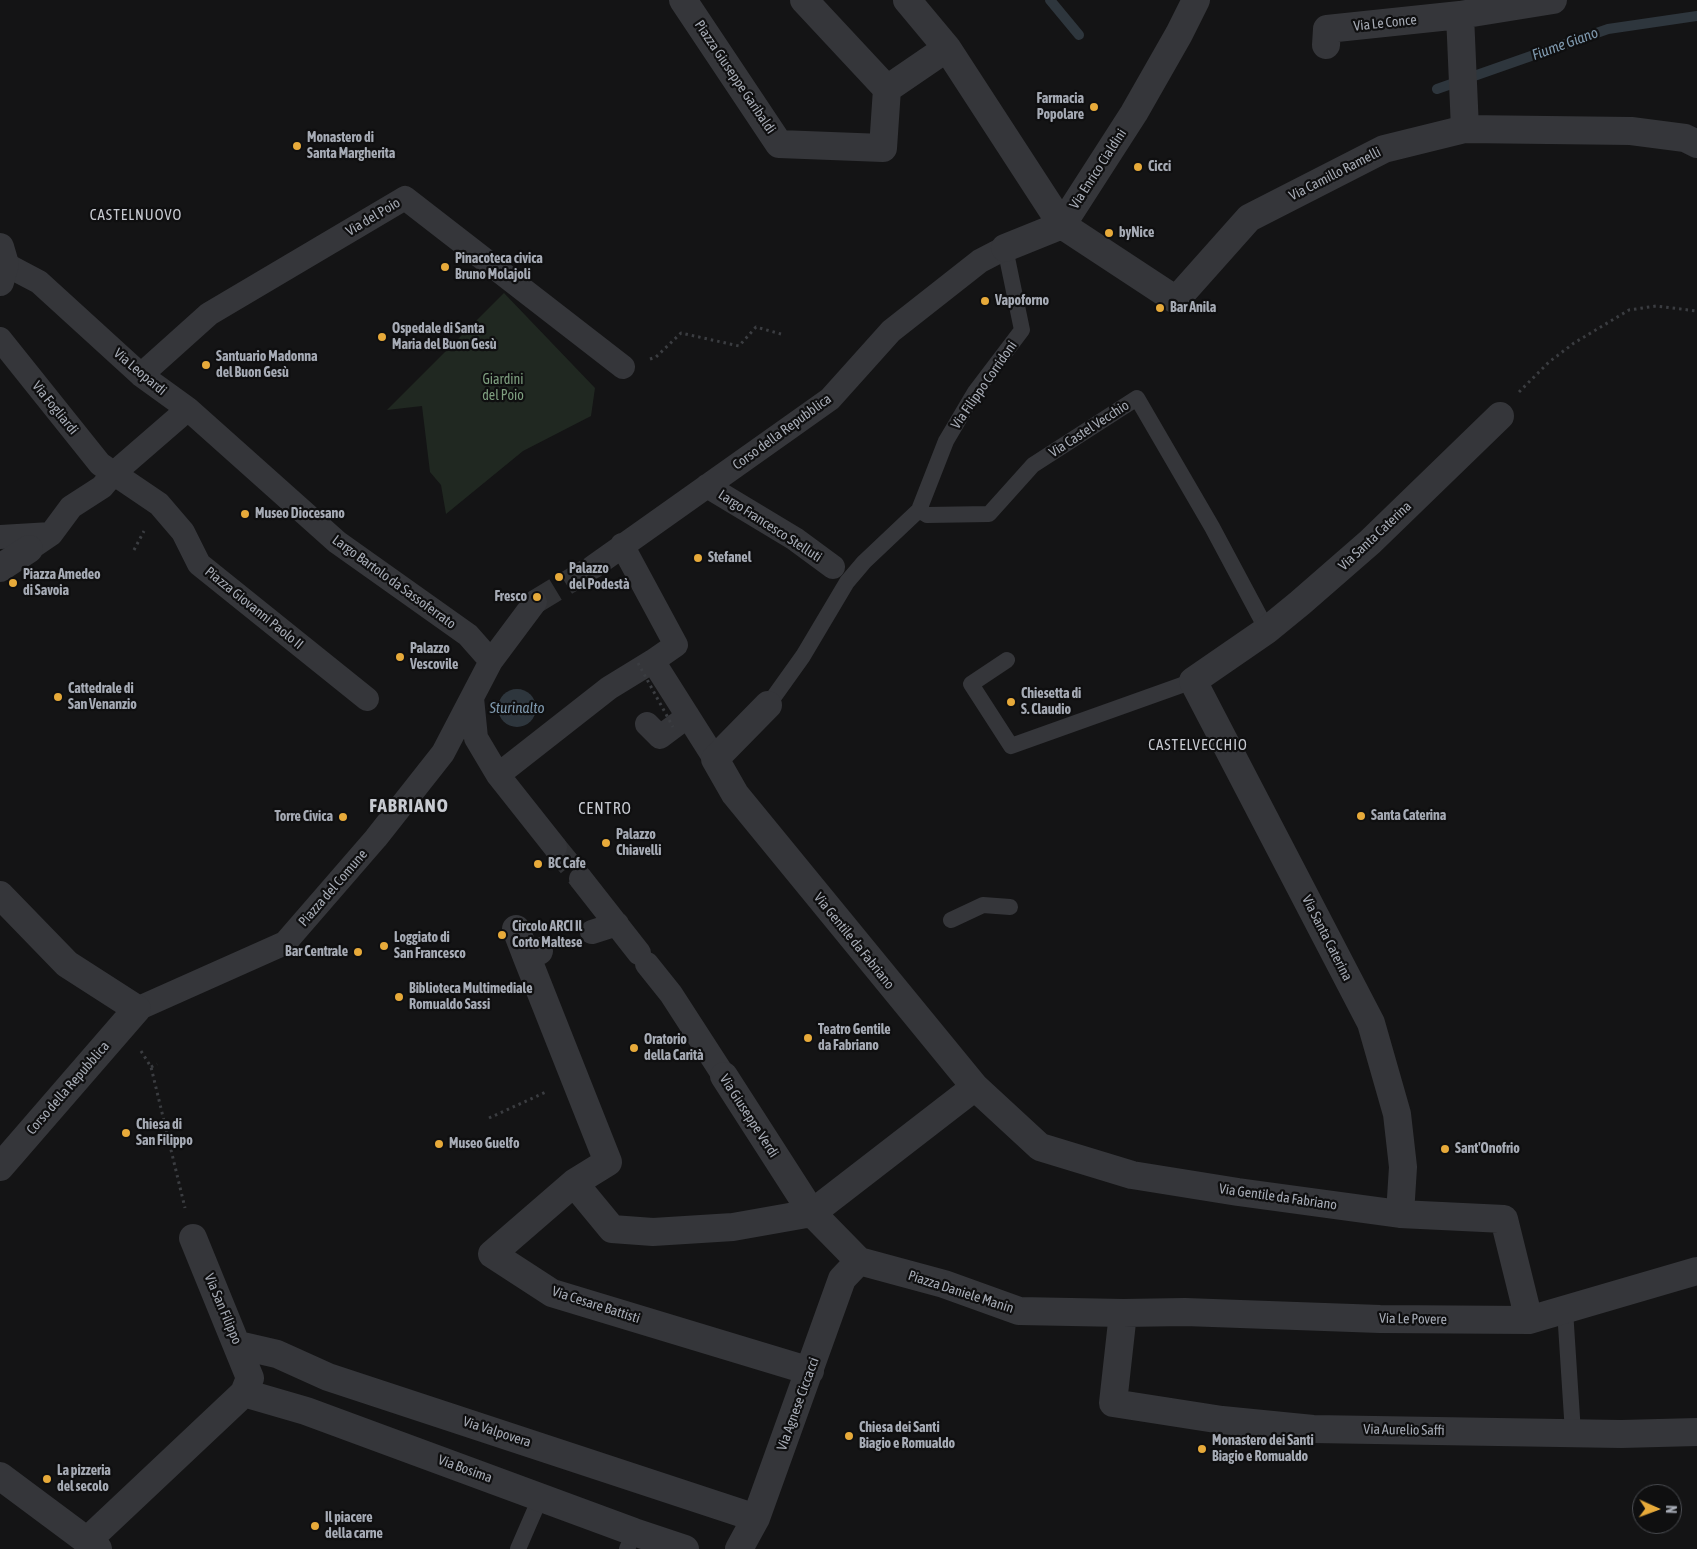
<!DOCTYPE html>
<meta charset="utf-8">
<style>
body{margin:0}
#map{position:relative;width:1697px;height:1549px;overflow:hidden;background:#141415;font-family:"Asap Condensed",sans-serif}
canvas{display:block}
.north{position:absolute;left:1632px;top:1484px;width:50px;height:50px;box-sizing:border-box;background:#0f0f10;border:1px solid #4b4d52;border-radius:50%;rotate:92deg;font-size:14px;font-weight:700;line-height:20px;text-align:center;color:#a6abb5}
.north::after{content:'';display:block;margin:auto;width:18px;height:22px;background:#e7aa3a;clip-path:polygon(50% 0,100% 100%,50% 72%,0 100%)}
</style>
<div id="map">
<canvas width="1697" height="1549"></canvas>
<div class="north">N</div>
</div>
<script>
const c = document.querySelector('canvas').getContext('2d');
c.lineJoin = 'round';
function fill(path, color) { c.fillStyle = color; c.fill(path, 'evenodd'); }
const toPath = rows => new Path2D(rows.map(r => 'M' + r).join(''));
function stroke(path, color, width, dash) { c.strokeStyle = color; c.lineWidth = width; c.lineCap = dash ? 'butt' : 'round'; c.setLineDash(dash || []); c.stroke(path); }
function write(font, color, halo, rows, align = 'center') {
  c.font = font + ' "Asap Condensed",sans-serif'; c.lineWidth = 4.5; c.setLineDash([]); c.textBaseline = 'middle'; c.strokeStyle = halo; c.fillStyle = color; for (const [text, x, y, turn = 0] of rows) {
    c.save(); c.translate(x, y); c.rotate((+turn || 0) * Math.PI / 180); c.textAlign = isNaN(turn) ? turn : align; if (halo) c.strokeText(text, 0, 0); c.fillText(text, 0, 0); c.restore();
  }
}
const green = toPath([
 [504,293,595,388,591,416,523,451,446,514,441,485,430,472,422,406,387,410]
]);
const water = toPath([
 '498 708a19 19 0 1 1 38 0a19 19 0 1 1-38 0Z'
]);
const stream = toPath([
 [1050,0,1079,35],
 [1437,89,1608,29,1697,16]
]);
const pedestrianTunnel = toPath([
 [535,602,593,567],
 [555,847,581,879]
]);
const path = toPath([
 [650,359,656,357,681,333,739,346,756,327,781,334],
 [1519,392,1549,362,1574,343,1629,310,1656,306,1697,311],
 [134,550,144,531],
 [141,1051,151,1067,185,1208],
 [151,1067,157,1064],
 [489,1118,546,1092]
]);
const service = toPath([
 [919,510,927,515,989,514,1033,465,1137,398,1212,527,1267,630],
 [1007,660,971,684,1011,746,1193,681],
 [768,705,803,656,847,582,864,562,919,510,946,441,975,392,1022,330,1005,248],
 [951,920,983,905,1010,907],
 [1565,1310,1573,1433],
 [518,1549,541,1496],
 [627,1549,634,1532]
]);
const pedestrian = toPath([
 [5,264,39,282,141,375,188,409,337,542,468,635,491,661],
 [0,339,100,464,159,504,183,532,199,564,367,699],
 [141,375,209,314,405,198,623,367],
 [707,486,795,539,833,567],
 [0,537,51,534],
 [622,545,676,645,653,661],
 [29,549,51,534,71,507,102,487,113,474,188,409],
 [593,567,830,399,891,331,980,261,1005,248],
 [472,698,476,738,498,775,555,847],
 [647,724,660,737,688,716],
 [498,775,609,688,653,661,715,759],
 [581,879,639,953],
 [592,932,617,924],
 [647,964,671,994,724,1076],
 [137,1009,285,943,376,838,443,753,491,661,535,602]
]);
const minor = toPath([
 [683,0,779,144,883,148,887,89],
 [804,0,887,89,947,48],
 [907,0,947,48,1062,225,1176,300,1249,218,1384,149,1465,129,1631,131,1685,138,1697,144],
 [1460,15,1465,129],
 [1326,45,1327,29,1460,15,1553,0],
 [1062,225,1134,113,1179,34,1196,0],
 [0,247,5,264,0,282],
 [1005,248,1062,225],
 [0,568,29,549],
 [768,705,715,759,735,794,975,1087,1040,1147,1132,1175,1238,1192,1400,1214,1504,1219,1529,1320],
 [0,895,67,964,137,1009,0,1167],
 [516,929,526,955],
 [539,951,526,955,608,1162,574,1183,492,1254,552,1293,810,1371],
 [724,1076,812,1213,859,1261],
 [574,1183,612,1229,653,1232,733,1227,812,1213,975,1087],
 [1400,1214,1403,1167,1397,1114,1371,1023,1193,681,1267,630,1300,603,1370,542,1500,416],
 [859,1261,944,1284,1019,1311,1123,1313,1113,1403,1222,1420,1313,1429,1621,1434,1697,1432],
 [1123,1313,1185,1312,1380,1319,1529,1320,1697,1271],
 [238,1345,277,1354,328,1377,756,1518],
 [244,1393,306,1411,634,1532,685,1549],
 [0,1476,98,1549],
 [88,1540,244,1393,250,1378,193,1238],
 [739,1549,756,1518,842,1279,859,1261]
]);
const pathBridge = toPath([
 [638,663,673,727]
]);
const markers = [
 [1094,107,5,"#e7aa3a"],
 [297,146,5,"#e7aa3a"],
 [1138,167,5,"#e7aa3a"],
 [1109,233,5,"#e7aa3a"],
 [445,267,5,"#e7aa3a"],
 [985,301,5,"#e7aa3a"],
 [1160,308,5,"#e7aa3a"],
 [382,337,5,"#e7aa3a"],
 [206,365,5,"#e7aa3a"],
 [245,514,5,"#e7aa3a"],
 [698,558,5,"#e7aa3a"],
 [559,577,5,"#e7aa3a"],
 [13,583,5,"#e7aa3a"],
 [537,597,5,"#e7aa3a"],
 [400,657,5,"#e7aa3a"],
 [58,697,5,"#e7aa3a"],
 [1011,702,5,"#e7aa3a"],
 [1361,816,5,"#e7aa3a"],
 [343,817,5,"#e7aa3a"],
 [606,843,5,"#e7aa3a"],
 [538,864,5,"#e7aa3a"],
 [502,935,5,"#e7aa3a"],
 [384,946,5,"#e7aa3a"],
 [358,952,5,"#e7aa3a"],
 [399,997,5,"#e7aa3a"],
 [808,1038,5,"#e7aa3a"],
 [634,1048,5,"#e7aa3a"],
 [126,1133,5,"#e7aa3a"],
 [439,1144,5,"#e7aa3a"],
 [1445,1149,5,"#e7aa3a"],
 [849,1436,5,"#e7aa3a"],
 [1202,1449,5,"#e7aa3a"],
 [47,1479,5,"#e7aa3a"],
 [315,1526,5,"#e7aa3a"]
];
const streetNames = [
 ["Via Le Conce",1385,23,-6],
 ["Piazza Giuseppe Garibaldi",735,77,56],
 ["Via Enrico Cialdini",1098,169,-57],
 ["Via Camillo Ramelli",1335,174,-27],
 ["Via del Poio",373,217,-31],
 ["Via Leopardi",140,372,40],
 ["Via Filippo Corridoni",984,385,-55],
 ["Via Fogliardi",55,408,51],
 ["Via Castel Vecchio",1089,429,-33],
 ["Corso della Repubblica",782,432,-36],
 ["Largo Francesco Stelluti",770,526,33],
 ["Via Santa Caterina",1375,536,-43],
 ["Largo Bartolo da Sassoferrato",394,582,36],
 ["Piazza Giovanni Paolo II",254,608,39],
 ["Piazza del Comune",333,888,-49],
 ["Via Santa Caterina",1327,938,63],
 ["Via Gentile da Fabriano",854,941,51],
 ["Corso della Repubblica",68,1088,-49],
 ["Via Giuseppe Verdi",749,1116,57],
 ["Via Gentile da Fabriano",1278,1197,8],
 ["Piazza Daniele Manin",961,1292,18],
 ["Via Cesare Battisti",596,1305,18],
 ["Via San Filippo",223,1309,67],
 ["Via Le Povere",1413,1319,1],
 ["Via Agnese Ciccacci",798,1404,-70],
 ["Via Aurelio Saffi",1404,1430,1],
 ["Via Valpovera",497,1432,18],
 ["Via Bosima",465,1469,20]
];
const poiNames = [
 ["Farmacia",1084,99,"right"],
 ["Popolare",1084,115,"right"],
 ["Monastero di",307,138],
 ["Santa Margherita",307,154],
 ["Cicci",1148,167],
 ["byNice",1119,233],
 ["Pinacoteca civica",455,259],
 ["Bruno Molajoli",455,275],
 ["Vapoforno",995,301],
 ["Bar Anila",1170,308],
 ["Ospedale di Santa",392,329],
 ["Maria del Buon Gesù",392,345],
 ["Santuario Madonna",216,357],
 ["del Buon Gesù",216,373],
 ["Museo Diocesano",255,514],
 ["Stefanel",708,558],
 ["Palazzo",569,569],
 ["del Podestà",569,585],
 ["Piazza Amedeo",23,575],
 ["di Savoia",23,591],
 ["Fresco",527,597,"right"],
 ["Palazzo",410,649],
 ["Vescovile",410,665],
 ["Cattedrale di",68,689],
 ["San Venanzio",68,705],
 ["Chiesetta di",1021,694],
 ["S. Claudio",1021,710],
 ["Santa Caterina",1371,816],
 ["Torre Civica",333,817,"right"],
 ["Palazzo",616,835],
 ["Chiavelli",616,851],
 ["BC Cafe",548,864],
 ["Circolo ARCI Il",512,927],
 ["Corto Maltese",512,943],
 ["Loggiato di",394,938],
 ["San Francesco",394,954],
 ["Bar Centrale",348,952,"right"],
 ["Biblioteca Multimediale",409,989],
 ["Romualdo Sassi",409,1005],
 ["Teatro Gentile",818,1030],
 ["da Fabriano",818,1046],
 ["Oratorio",644,1040],
 ["della Carità",644,1056],
 ["Chiesa di",136,1125],
 ["San Filippo",136,1141],
 ["Museo Guelfo",449,1144],
 ["Sant'Onofrio",1455,1149],
 ["Chiesa dei Santi",859,1428],
 ["Biagio e Romualdo",859,1444],
 ["Monastero dei Santi",1212,1441],
 ["Biagio e Romualdo",1212,1457],
 ["La pizzeria",57,1471],
 ["del secolo",57,1487],
 ["Il piacere",325,1518],
 ["della carne",325,1534]
];
const parkNames = [
 ["Giardini",503,380],
 ["del Poio",503,396]
];
const waterNames = [
 ["Fiume Giano",1565,44,-20],
 ["Sturinalto",517,708]
];
const neighbourhoodNames = [
 ["CASTELNUOVO",136,215],
 ["CASTELVECCHIO",1198,745]
];
const quarterNames = [
 ["CENTRO",605,809]
];
const districtNames = [
 ["FABRIANO",409,806]
];
fill(green, '#202821');
fill(water, '#2e363d');
stroke(stream, '#2e363d', 10);
stroke(pedestrianTunnel, '#313235', 24, [24, 12]);
stroke(path, '#3b3d41', 3, [2.5, 4]);
stroke(service, '#35363a', 16);
stroke(pedestrian, '#35363a', 24);
stroke(minor, '#35363a', 28);
stroke(pathBridge, '#3b3d41', 3, [2.5, 4]);
for (const [x, y, r, color] of markers) { const dot = new Path2D(); dot.arc(x, y, r, 0, 2 * Math.PI); c.fillStyle = color; c.fill(dot); stroke(dot, '#0f0f10', 2); }
write('14px', '#a6abb5', '#0f0f10', streetNames);
write('bold 14px', '#a6abb5', '#0f0f10', poiNames, 'left');
write('14px', '#7e9f7f', '#0f0f10', parkNames);
write('italic 15px', '#7f99ae', '#0f0f10', waterNames);
c.letterSpacing = '1px';
write('15px', '#c7cad1', '#0f0f10', neighbourhoodNames);
c.letterSpacing = '0px';
c.letterSpacing = '1px';
write('16px', '#c7cad1', '#0f0f10', quarterNames);
c.letterSpacing = '0px';
c.letterSpacing = '1px';
write('bold 19px', '#c7cad1', '#0f0f10', districtNames);
c.letterSpacing = '0px';
</script>
